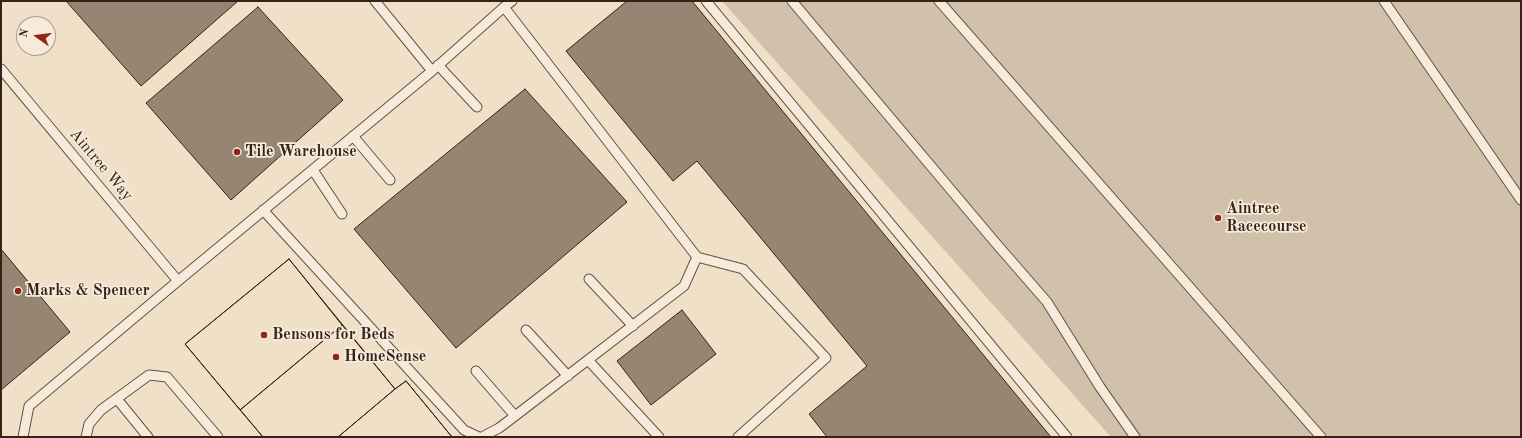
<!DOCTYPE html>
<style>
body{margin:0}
#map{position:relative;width:1522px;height:438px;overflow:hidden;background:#f1e0c8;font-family:"Old Standard TT",serif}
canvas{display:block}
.frame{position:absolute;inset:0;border:2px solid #342316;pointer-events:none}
.north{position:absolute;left:16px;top:16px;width:40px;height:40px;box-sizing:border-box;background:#f6ebdb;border:1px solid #a89b8c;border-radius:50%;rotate:284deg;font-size:11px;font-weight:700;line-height:16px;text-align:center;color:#342316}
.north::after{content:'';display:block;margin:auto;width:14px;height:18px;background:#8f2418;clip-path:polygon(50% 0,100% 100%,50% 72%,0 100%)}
</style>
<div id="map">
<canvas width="1522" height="438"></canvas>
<div class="frame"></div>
<div class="north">N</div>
</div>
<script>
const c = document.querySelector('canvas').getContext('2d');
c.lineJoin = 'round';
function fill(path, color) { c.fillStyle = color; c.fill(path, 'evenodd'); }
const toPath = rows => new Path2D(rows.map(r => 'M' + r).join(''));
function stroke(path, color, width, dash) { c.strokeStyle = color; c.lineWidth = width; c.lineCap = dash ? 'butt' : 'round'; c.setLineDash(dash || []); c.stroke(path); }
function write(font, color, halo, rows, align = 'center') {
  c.font = font + ' "Old Standard TT",serif'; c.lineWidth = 3.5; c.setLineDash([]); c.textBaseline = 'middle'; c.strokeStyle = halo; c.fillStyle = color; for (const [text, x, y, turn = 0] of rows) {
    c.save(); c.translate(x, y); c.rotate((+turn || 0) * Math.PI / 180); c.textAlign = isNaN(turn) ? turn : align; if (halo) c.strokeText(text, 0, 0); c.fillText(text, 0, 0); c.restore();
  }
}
const green = toPath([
 [722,1,1521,1,1521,437,1111,437]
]);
const building = toPath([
 [66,1,238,1,141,86,66,1],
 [627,1,692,1,1051,437,827,437,809,414,867,366,697,161,673,181,566,51,627,1],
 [258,7,343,100,231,200,146,103,258,7],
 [525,89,627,202,456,348,354,229,525,89],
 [1,249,70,332,1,390,1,249],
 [289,259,395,389,406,381,452,437,263,437,185,344,289,259],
 [289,259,342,325,240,410,185,344,289,259],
 [682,310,716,354,651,405,617,361,682,310],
 [342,325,395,389,338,437,263,437,240,410,342,325],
 [406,381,452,437,338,437,395,389,406,381]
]);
const service = toPath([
 [375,1,432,71],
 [706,1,1067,437],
 [792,1,994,241,1047,302,1100,387,1135,437],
 [939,1,1321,437],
 [1384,1,1521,200],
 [438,65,477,107],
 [1,69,178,281],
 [353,136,390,180],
 [313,170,342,214],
 [263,210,464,430,479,437],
 [697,257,743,269,826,358,738,437],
 [589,279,633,326],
 [526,330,568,376],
 [588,360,659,437],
 [476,371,515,416],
 [117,399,148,437],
 [23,437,29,406,178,281,432,71,504,7,512,1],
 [86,437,89,424,101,410,149,375,167,377,218,437],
 [482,437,499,428,515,416,684,286,697,257,504,7]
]);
const markers = [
 [237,152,4,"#8f2418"],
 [1218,218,4,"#8f2418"],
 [18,291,4,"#8f2418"],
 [264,335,4,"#8f2418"],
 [336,357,4,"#8f2418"]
];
const poiNames = [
 ["Tile Warehouse",245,152],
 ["Aintree",1226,209],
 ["Racecourse",1226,227],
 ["Marks & Spencer",26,291],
 ["Bensons for Beds",272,335],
 ["HomeSense",344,357]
];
const streetNames = [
 ["Aintree Way",101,165,50]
];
fill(green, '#d1c0aa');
fill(building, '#968573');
stroke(building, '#342316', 1);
stroke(service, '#635242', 11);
stroke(service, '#f6ebdb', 9);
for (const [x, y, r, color] of markers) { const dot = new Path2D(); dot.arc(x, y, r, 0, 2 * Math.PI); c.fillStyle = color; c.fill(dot); stroke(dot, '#f6ebdb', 1.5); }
write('bold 16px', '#342316', '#f6ebdb', poiNames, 'left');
write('16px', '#342316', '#f6ebdb', streetNames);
</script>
